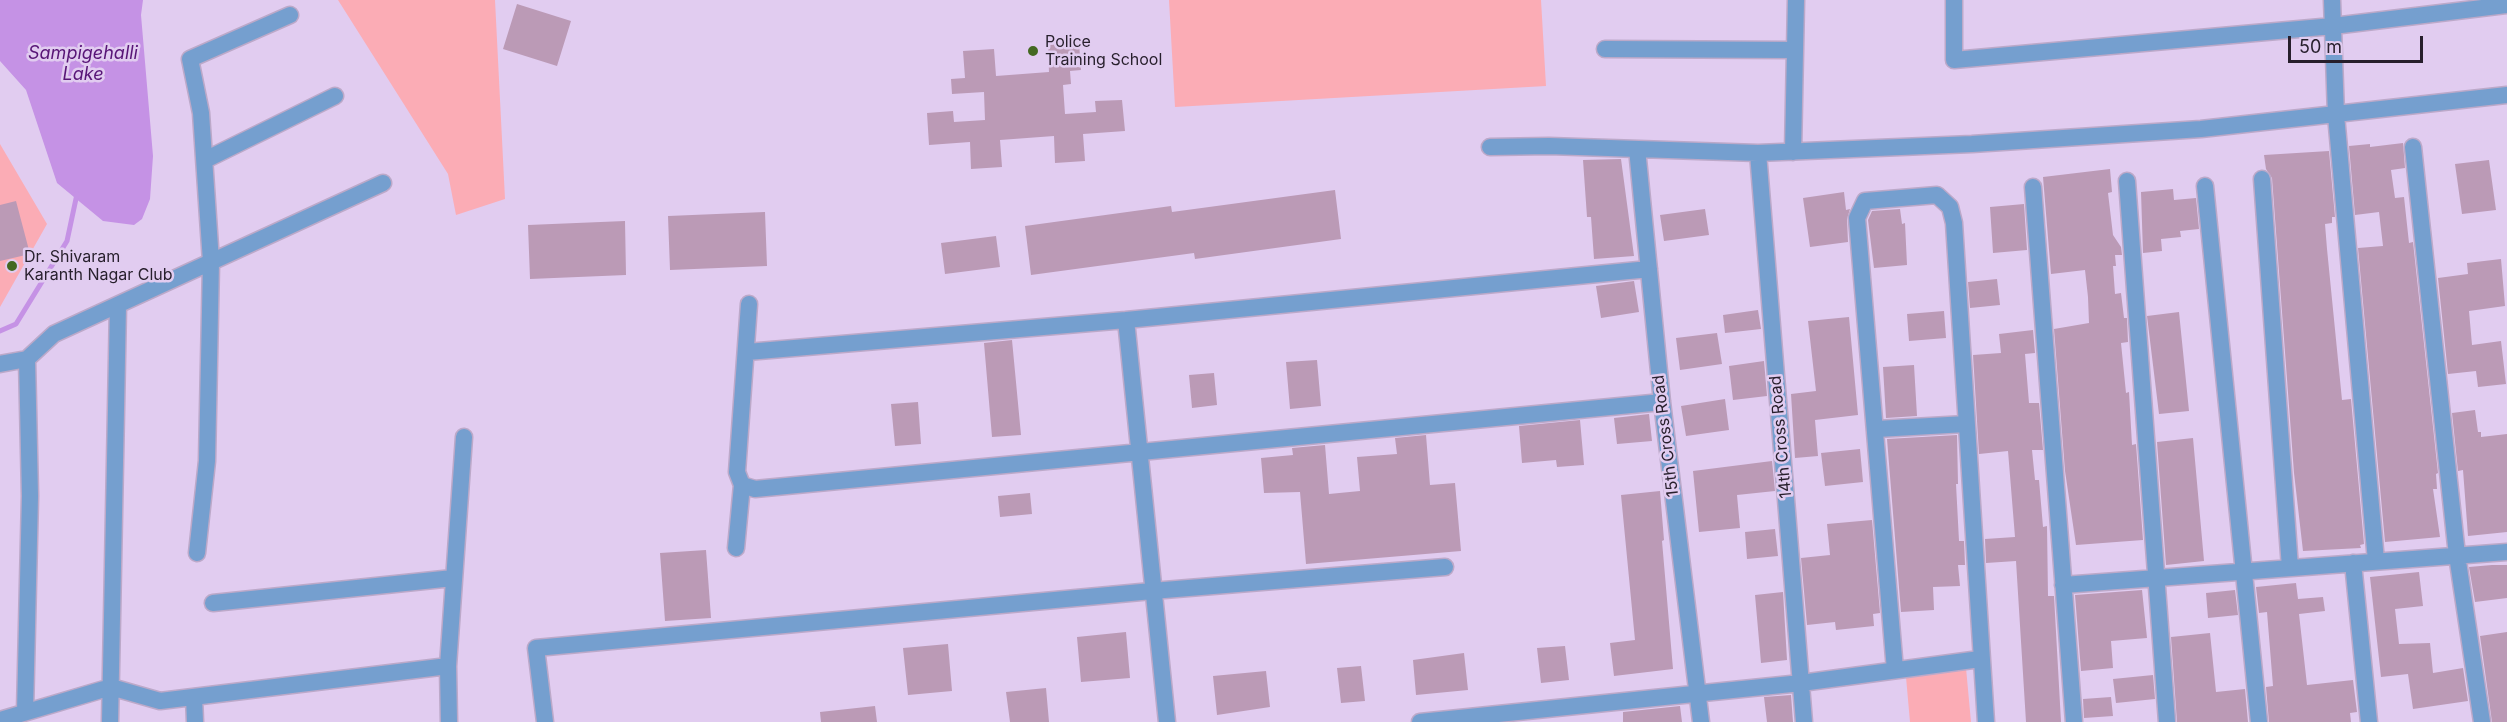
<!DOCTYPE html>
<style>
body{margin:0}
#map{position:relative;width:2507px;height:722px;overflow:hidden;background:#e1ccf0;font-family:Inter,sans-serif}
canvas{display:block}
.scale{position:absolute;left:2288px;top:36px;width:135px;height:27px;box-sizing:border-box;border:3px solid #271f2c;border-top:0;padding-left:8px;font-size:18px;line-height:21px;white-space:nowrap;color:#271f2c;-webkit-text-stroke:4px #e1ccf0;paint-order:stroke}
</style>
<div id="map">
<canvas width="2507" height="722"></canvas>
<div class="scale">50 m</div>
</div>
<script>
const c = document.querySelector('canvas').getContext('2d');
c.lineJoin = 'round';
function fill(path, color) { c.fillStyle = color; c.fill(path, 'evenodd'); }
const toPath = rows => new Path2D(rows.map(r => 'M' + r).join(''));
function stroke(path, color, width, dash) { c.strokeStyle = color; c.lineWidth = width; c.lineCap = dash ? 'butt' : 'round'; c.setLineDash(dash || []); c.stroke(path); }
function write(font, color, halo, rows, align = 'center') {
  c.font = font + ' Inter,sans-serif'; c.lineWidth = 5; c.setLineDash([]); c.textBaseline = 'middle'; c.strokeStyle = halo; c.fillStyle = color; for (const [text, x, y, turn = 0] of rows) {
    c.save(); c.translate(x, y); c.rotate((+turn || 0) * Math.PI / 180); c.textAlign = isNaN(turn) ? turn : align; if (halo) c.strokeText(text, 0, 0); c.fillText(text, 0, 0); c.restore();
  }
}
const green = toPath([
 [338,0,495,0,505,199,456,215,448,174],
 [1169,0,1541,0,1546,86,1175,107],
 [0,144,47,224,0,307],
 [1966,668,1971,722,1910,722,1906,677]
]);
const water = toPath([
 [0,0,143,0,141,15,153,156,150,199,142,219,134,225,103,221,57,183,26,90,0,61]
]);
const stream = toPath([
 [0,331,16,324,67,241,77,194]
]);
const building = toPath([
 [517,4,571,21,557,66,503,49],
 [1079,43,1081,70,1070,71,1071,84,1063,85,1065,114,1096,112,1095,101,1122,100,1125,131,1083,134,1085,161,1055,163,1054,136,1000,140,1002,167,971,169,970,142,929,145,927,113,953,111,954,122,985,120,984,92,952,94,951,79,965,78,963,51,994,49,996,76,1049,72,1048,45],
 [2403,143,2405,168,2391,170,2395,198,2404,197,2409,243,2413,242,2438,473,2436,474,2437,489,2433,489,2440,537,2385,542,2358,248,2383,246,2379,212,2355,215,2349,146,2370,144,2370,147],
 [2329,151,2335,217,2332,217,2332,223,2325,224,2327,249,2342,400,2351,399,2364,544,2360,545,2361,548,2303,551,2294,473,2272,178,2266,169,2264,155],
 [1621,159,1634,256,1594,259,1591,217,1587,217,1583,160],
 [2489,160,2496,210,2462,214,2455,164],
 [2110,169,2112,192,2108,193,2113,235,2121,247,2122,255,2115,255,2116,266,2113,266,2115,294,2121,293,2124,318,2127,318,2128,342,2121,343,2126,393,2129,392,2132,445,2136,444,2143,540,2076,545,2065,471,2054,329,2089,323,2088,297,2085,270,2051,274,2043,177],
 [2173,189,2174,200,2196,198,2199,229,2180,231,2181,237,2161,239,2162,251,2143,253,2141,192],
 [1335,190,1341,239,1195,259,1194,253,1031,275,1025,226,1171,206,1172,212],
 [1844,192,1846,210,1850,209,1847,219,1848,242,1810,247,1803,198],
 [16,201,30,254,0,261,0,205],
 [2024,204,2027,250,1993,253,1990,207],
 [1705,209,1709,235,1664,241,1660,215],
 [1900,209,1902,224,1905,223,1907,265,1874,268,1868,220,1872,211],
 [765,212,767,266,670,270,668,216],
 [625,221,626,275,530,279,528,225],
 [996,236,1000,267,945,274,941,243],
 [2501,259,2505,306,2469,311,2472,345,2501,341,2506,384,2478,387,2476,371,2448,374,2438,278,2468,274,2467,263],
 [1997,279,2000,305,1970,308,1968,282],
 [1634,281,1639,312,1601,318,1596,286],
 [1758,310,1761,329,1725,333,1723,315],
 [1944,311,1946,338,1909,341,1907,314],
 [2179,312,2189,411,2159,414,2147,316],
 [1849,317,1858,415,1815,420,1818,456,1795,458,1791,394,1816,391,1808,321],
 [2033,330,2035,353,2025,354,2029,403,2039,403,2043,450,2032,450,2035,480,2039,480,2043,527,2047,526,2048,596,2054,596,2061,722,2026,722,2016,561,1986,563,1985,539,2015,537,2008,451,1979,454,1973,355,2001,353,1999,334],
 [1717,333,1722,364,1680,370,1676,338],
 [1012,340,1021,435,992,437,984,343],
 [1317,360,1321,406,1290,409,1286,362],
 [1764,361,1767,396,1733,400,1729,366],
 [1914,365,1917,416,1886,418,1883,367],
 [1214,373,1217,405,1192,408,1189,375],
 [1725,399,1729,430,1686,436,1681,406],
 [918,402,921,444,895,446,891,404],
 [2475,410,2478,432,2481,432,2481,437,2507,434,2507,532,2468,536,2463,470,2458,471,2452,413],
 [1649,414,1652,441,1617,444,1614,418],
 [1580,420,1584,465,1557,467,1556,460,1522,463,1519,426],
 [1426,435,1430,485,1455,483,1461,551,1306,564,1300,492,1264,493,1261,458,1293,455,1292,448,1325,445,1329,494,1360,491,1357,457,1397,454,1395,438],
 [1957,435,1958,484,1956,484,1959,541,1964,541,1965,565,1958,565,1960,586,1933,587,1934,610,1901,612,1887,439],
 [2193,438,2204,561,2166,565,2157,442],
 [1860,449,1863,482,1825,486,1821,453],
 [1772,461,1775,491,1737,495,1740,528,1699,532,1693,471],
 [1660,491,1664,540,1662,541,1673,669,1614,676,1610,643,1635,640,1621,495],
 [1030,493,1032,514,1000,517,998,496],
 [1872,520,1880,613,1873,614,1874,626,1836,630,1835,622,1807,625,1801,558,1830,555,1827,524],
 [1775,529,1778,556,1747,559,1745,532],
 [706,550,711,618,665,621,660,553],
 [2492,565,2507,565,2507,598,2475,602,2469,567],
 [2419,572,2423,606,2395,609,2399,644,2430,643,2433,673,2463,668,2468,701,2413,709,2408,674,2381,677,2370,577],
 [2296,583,2298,599,2323,597,2325,611,2299,614,2307,685,2353,680,2357,712,2350,713,2351,722,2269,722,2266,687,2273,686,2267,612,2259,613,2256,587],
 [2142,590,2147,638,2111,641,2113,668,2081,671,2075,595],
 [2235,590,2238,615,2208,618,2206,593],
 [1783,592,1787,660,1761,663,1755,595],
 [1126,632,1130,678,1081,682,1077,637],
 [2507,632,2507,722,2492,722,2480,636],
 [2210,633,2216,692,2245,689,2248,722,2177,722,2171,637],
 [948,644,952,691,908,695,903,648],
 [1565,646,1569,680,1541,683,1537,648],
 [1464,653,1468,690,1416,695,1413,660],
 [1361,666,1365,701,1341,703,1337,668],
 [1266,671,1270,707,1217,715,1213,676],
 [2153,675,2155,699,2116,703,2113,679],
 [1046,688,1049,722,1010,722,1006,692],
 [1791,695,1793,722,1767,722,1764,697],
 [2111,697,2113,716,2084,718,2083,699],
 [875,706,877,722,821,722,820,712],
 [1680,706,1682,722,1623,722,1623,712]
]);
const street = toPath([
 [1954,0,1954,60,2333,26,2507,5],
 [2332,0,2336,115,2376,561],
 [1605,49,1795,50],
 [1490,147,1549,146,1758,153,1972,144,2201,129,2507,95],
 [2413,147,2457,555,2482,722],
 [1637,149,1662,402,1701,722],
 [1793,152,1796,0],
 [1758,153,1804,722],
 [205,160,335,96],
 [2262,179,2290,568],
 [2127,181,2167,722],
 [2205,186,2259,722],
 [2033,187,2074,722],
 [749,304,737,472,742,485,755,489,1662,402],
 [1126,320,1167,722],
 [747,352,1126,320,1649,269],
 [0,364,27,359,54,334,383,183],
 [1877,429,1966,424],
 [736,548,742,485],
 [197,553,207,461,211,262,201,113,190,59,290,15],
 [2353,563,2369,722],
 [2063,585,2507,552],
 [213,603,453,578],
 [1895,670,1857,218,1865,201,1937,195,1950,207,1954,223,1986,722],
 [194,697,195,722],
 [25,712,30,496,27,359],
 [0,720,111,687,160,701,448,666],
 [110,722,118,305],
 [449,722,448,666,464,437],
 [545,722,536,648,1152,591,1445,567],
 [1420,722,1801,683,1980,659]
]);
const markers = [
 [1033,51,6,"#446821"],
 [12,266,6,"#446821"]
];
const poiNames = [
 ["Police",1045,42],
 ["Training School",1045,60],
 ["Dr. Shivaram",24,257],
 ["Karanth Nagar Club",24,275]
];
const streetNames = [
 ["15th Cross Road",1666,436,-97],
 ["14th Cross Road",1781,437,-95]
];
const waterNames = [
 ["Sampigehalli",83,54],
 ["Lake",83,75]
];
fill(green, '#fbacb5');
fill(water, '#c592e5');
stroke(stream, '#c592e5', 5);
fill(building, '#bb9ab6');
stroke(street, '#bca9c9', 19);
stroke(street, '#759fcf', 16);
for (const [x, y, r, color] of markers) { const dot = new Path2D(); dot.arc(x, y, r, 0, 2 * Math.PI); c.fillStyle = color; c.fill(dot); stroke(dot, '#e1ccf0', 2); }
write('16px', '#271f2c', '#e1ccf0', poiNames, 'left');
write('16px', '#271f2c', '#e1ccf0', streetNames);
write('italic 18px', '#581577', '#e1ccf0', waterNames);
</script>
